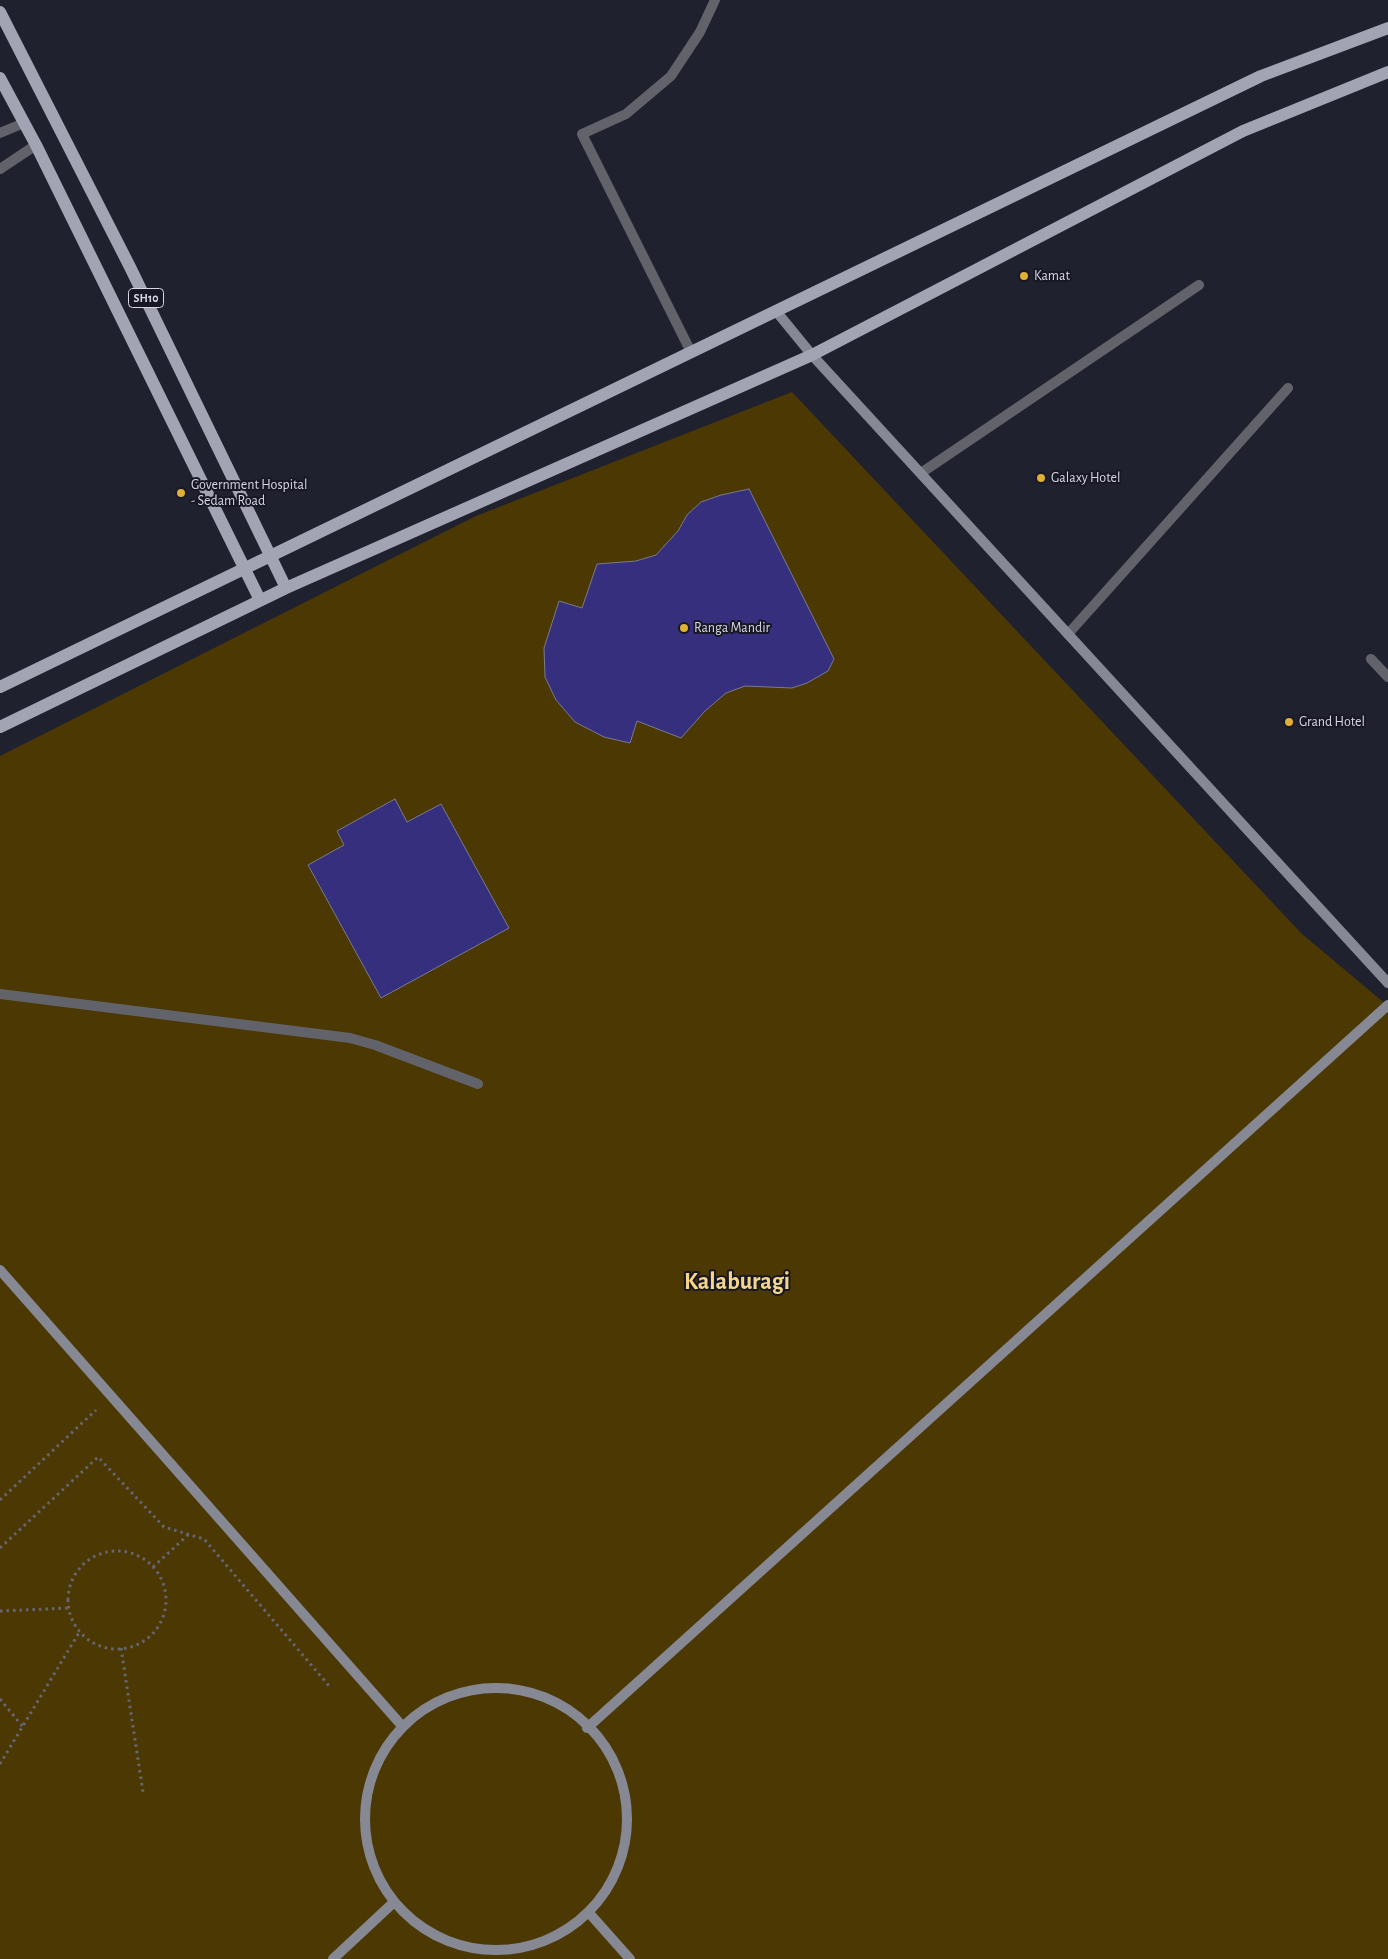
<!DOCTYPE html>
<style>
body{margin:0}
canvas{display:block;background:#20212e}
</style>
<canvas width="1388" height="1959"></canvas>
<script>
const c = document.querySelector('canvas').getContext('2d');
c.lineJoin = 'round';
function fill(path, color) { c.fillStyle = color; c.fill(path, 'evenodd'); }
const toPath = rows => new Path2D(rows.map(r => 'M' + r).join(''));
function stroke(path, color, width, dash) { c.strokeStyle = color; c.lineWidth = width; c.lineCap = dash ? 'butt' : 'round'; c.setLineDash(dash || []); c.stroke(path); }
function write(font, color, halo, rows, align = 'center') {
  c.font = font + ' "Alegreya Sans",sans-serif'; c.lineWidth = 4; c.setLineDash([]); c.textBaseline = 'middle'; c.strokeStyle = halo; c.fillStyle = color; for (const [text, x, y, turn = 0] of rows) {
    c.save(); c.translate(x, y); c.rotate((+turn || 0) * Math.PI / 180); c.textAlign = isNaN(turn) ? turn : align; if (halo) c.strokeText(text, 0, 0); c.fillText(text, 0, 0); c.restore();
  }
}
const green = toPath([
 [792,392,1302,934,1388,1006,1388,1959,0,1959,0,756,476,516]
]);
const building = toPath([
 [749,489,834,659,828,671,807,683,792,688,745,686,726,693,705,711,681,738,637,721,630,743,604,737,575,722,556,700,545,677,544,648,559,601,582,608,597,564,636,561,656,555,678,531,687,515,701,502,721,495,749,489],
 [395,799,407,822,441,804,509,928,381,998,308,865,344,845,337,831,395,799]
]);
const path = toPath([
 [0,1500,96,1410],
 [0,1548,98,1457,164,1527,204,1539,330,1687],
 '68 1600a49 49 0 1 1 98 0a49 49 0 1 1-98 0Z',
 [153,1567,189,1534],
 [0,1611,69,1608],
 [121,1648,143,1792],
 [0,1699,23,1727],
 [0,1764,80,1631]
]);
const street = toPath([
 [0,133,24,123],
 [0,169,36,145],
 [691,352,582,134,626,114,671,76,700,32,715,0],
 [921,473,1199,285],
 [1068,634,1288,388],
 [1371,659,1388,677],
 [0,994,350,1038,375,1045,478,1084]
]);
const secondary = toPath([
 [776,311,812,355,1388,983],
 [0,1270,403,1727],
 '365 1819a131 131 0 1 1 262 0a131 131 0 1 1-262 0Z',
 [587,1728,1388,1005],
 [590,1914,630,1959],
 [333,1959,393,1903]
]);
const primary = toPath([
 [0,12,130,267,286,588],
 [0,78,36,145,260,600],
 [0,687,1261,76,1388,28],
 [0,727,286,588,812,355,1243,131,1388,72]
]);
const markers = [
 [1024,276,5,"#e0b034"],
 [1041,478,5,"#e0b034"],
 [181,493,5,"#e0b034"],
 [684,628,5,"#e0b034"],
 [1289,722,5,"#e0b034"]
];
const shields = [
 [146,298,35]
];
const shieldNames = [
 ["SH10",146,298]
];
const poiNames = [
 ["Kamat",1034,276],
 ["Galaxy Hotel",1051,478],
 ["Government Hospital",191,485],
 ["- Sedam Road",191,501],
 ["Ranga Mandir",694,628],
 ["Grand Hotel",1299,722]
];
const townNames = [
 ["Kalaburagi",737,1282]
];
fill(green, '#4b3803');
fill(building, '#362f7e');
stroke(building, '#797b8c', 1);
stroke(path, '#666672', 3, [2.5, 4]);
stroke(street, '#62636a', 10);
stroke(secondary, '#868893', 10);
stroke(primary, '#a3a4b3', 12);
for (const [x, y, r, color] of markers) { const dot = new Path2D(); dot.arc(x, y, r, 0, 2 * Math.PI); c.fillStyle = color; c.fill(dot); stroke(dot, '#171725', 2); }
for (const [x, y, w] of shields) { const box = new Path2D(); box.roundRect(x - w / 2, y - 9.5, w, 19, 4); c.fillStyle = '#171725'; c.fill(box); stroke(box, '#d8d8e2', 1); }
write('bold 12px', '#d8d8e2', null, shieldNames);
write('14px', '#d8d8e2', '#171725', poiNames, 'left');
write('bold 24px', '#f6d58b', '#171725', townNames);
</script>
